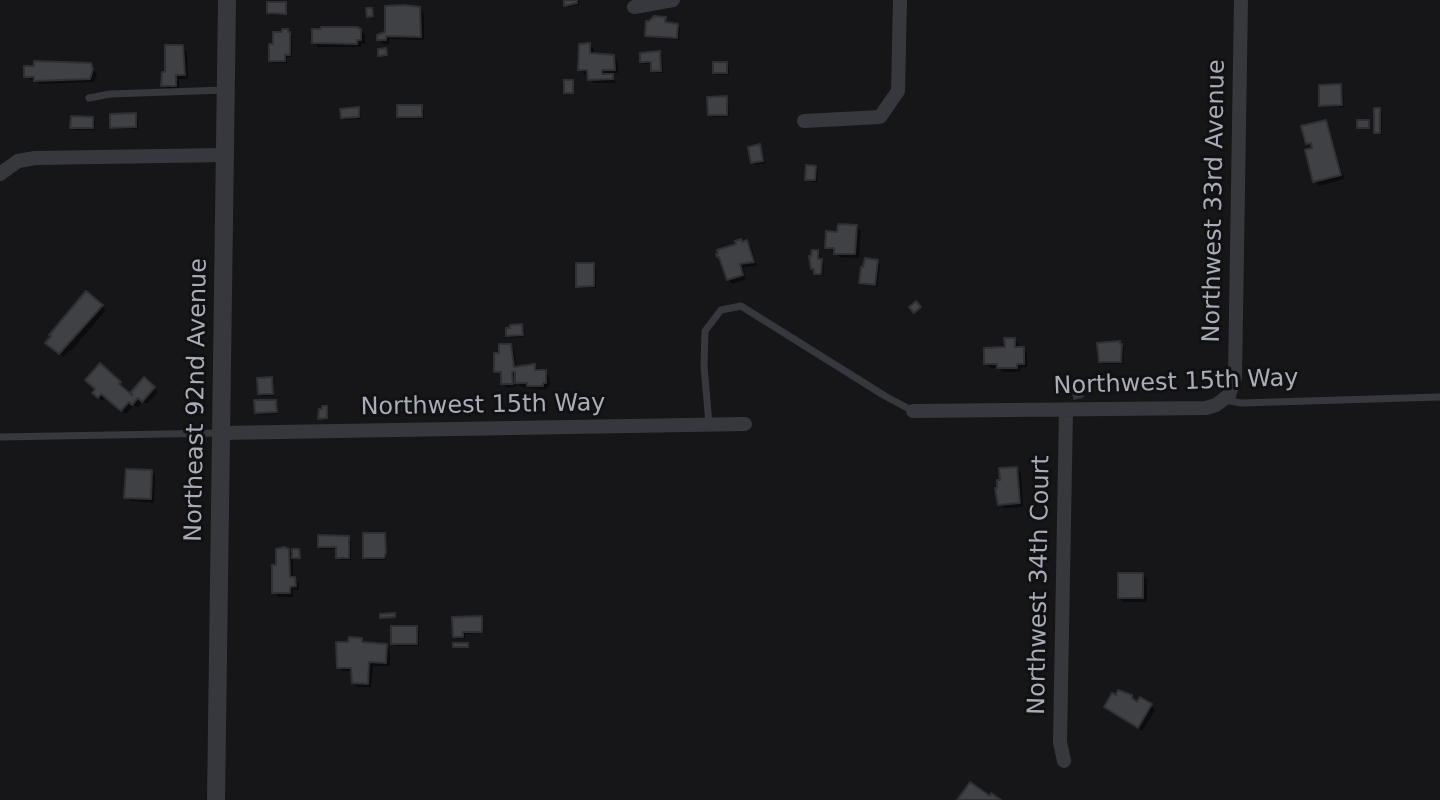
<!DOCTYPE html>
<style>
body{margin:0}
canvas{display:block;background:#161618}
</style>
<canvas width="1440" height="800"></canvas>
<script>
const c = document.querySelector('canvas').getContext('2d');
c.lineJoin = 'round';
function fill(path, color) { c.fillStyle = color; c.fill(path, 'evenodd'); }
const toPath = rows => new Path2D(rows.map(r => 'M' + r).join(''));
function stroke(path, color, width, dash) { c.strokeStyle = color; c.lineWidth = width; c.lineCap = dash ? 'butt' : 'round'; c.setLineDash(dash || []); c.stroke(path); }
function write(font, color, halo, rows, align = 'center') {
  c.font = font + ' "DejaVu Sans",sans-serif'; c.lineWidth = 6; c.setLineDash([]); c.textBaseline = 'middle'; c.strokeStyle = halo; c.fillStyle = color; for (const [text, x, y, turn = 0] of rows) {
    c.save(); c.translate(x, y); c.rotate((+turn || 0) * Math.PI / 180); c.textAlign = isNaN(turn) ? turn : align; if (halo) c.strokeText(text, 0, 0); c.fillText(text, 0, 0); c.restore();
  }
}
const shadow = toPath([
 [566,0,579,0,579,5,568,7],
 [285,4,287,7,287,15,271,15,269,13],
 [419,9,424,13,424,40,389,39,389,44,383,44,379,40],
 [665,19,667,24,677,25,680,28,679,40,649,37,647,35],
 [361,30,365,35,365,44,361,44,361,47,318,47,313,42],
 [287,31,292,36,292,57,287,57,287,63,273,63,271,60],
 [589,45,594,49,594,55,614,56,618,61,618,73,610,73,616,83,594,83,589,79,589,74,584,74,580,69],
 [182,47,187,52,188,79,179,79,179,89,168,89,163,85,167,73],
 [660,53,662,56,663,73,656,73,653,64,644,64,642,61],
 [90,64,97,75,94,82,40,84,26,77],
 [726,64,729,66,729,75,717,75,714,72],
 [1341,86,1343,89,1344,107,1324,107,1321,105],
 [726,98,728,101,729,117,712,117,710,115],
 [421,107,424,110,424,119,401,119,398,116],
 [358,109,361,119,345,120,342,117],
 [1380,110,1382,112,1382,135,1375,133],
 [135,115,138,118,138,129,114,129,112,127],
 [92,118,95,121,95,130,75,130,72,127],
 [1325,122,1329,126,1344,179,1319,186,1315,181,1314,149,1308,143],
 [760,146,765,163,755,165,752,162],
 [815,167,818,170,817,182,810,182,807,179],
 [856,226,861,231,859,258,840,257,827,247,839,233],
 [746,242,751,246,757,266,743,267,746,279,733,284,728,280],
 [817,252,820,255,820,260,824,263,823,276,819,275,813,269],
 [877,262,880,264,877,287,863,285,861,283],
 [593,264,596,267,596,288,581,288,578,286],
 [101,306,106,310,71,351,70,350,64,357,52,347],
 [522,326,524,328,525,337,511,338,508,335],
 [1014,339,1019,344,1019,349,1023,349,1027,353,1027,367,1020,368,1020,372,1003,372,999,368,991,368,986,364,1006,349],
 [1119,343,1124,348,1123,364,1103,364,1101,361],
 [510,345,514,350,517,369,535,366,549,376,550,386,547,387,547,390,521,387,516,382,516,387,507,388,503,383,503,375,496,371,501,355],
 [100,365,120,383,124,387,123,389,135,401,144,380,158,392,147,404,143,401,138,408,134,405,126,414,106,397,103,401,98,397],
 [271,379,274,382,274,396,262,396,259,393],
 [276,401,278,404,278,414,259,415,256,412],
 [1017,469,1021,473,1023,507,1004,508,1000,504],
 [151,472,155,476,154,503,131,501,126,497],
 [384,534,387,537,386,560,367,560,365,557],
 [348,538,351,541,351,560,340,560,338,557,338,549,322,549,319,547],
 [289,550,294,556,300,551,300,558,293,558,293,579,299,583,299,590,293,590,293,597,278,597,274,592,278,567],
 [1142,575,1147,579,1147,602,1124,602,1120,598],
 [481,618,483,621,484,633,465,634,465,639,457,639,455,636],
 [417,628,419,631,419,646,395,646,393,643],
 [361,639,366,644,386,646,390,650,390,666,373,666,371,687,358,687,354,683,353,671,343,671,339,667,350,644],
 [1131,696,1135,702,1151,706,1155,710,1142,731,1110,711]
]);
const building = toPath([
 [564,0,577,0,577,3,564,6,564,0],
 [267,2,286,2,286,14,267,13,267,2],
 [404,5,420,7,421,37,386,36,386,40,377,40,377,35,385,32,385,6,404,5],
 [366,8,372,8,373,16,367,17,366,8],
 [654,16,666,17,665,22,678,24,677,38,645,36,646,21,649,21,654,16],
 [321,27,357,27,361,29,361,40,357,40,357,44,312,43,312,29,321,29,321,27],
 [282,29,288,29,288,32,290,32,290,55,285,55,285,61,269,61,269,44,273,44,273,32,282,32,282,29],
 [590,43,590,53,614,55,615,70,602,70,602,74,613,74,613,79,588,80,587,70,578,70,579,44,590,43],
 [165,45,183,45,185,75,176,75,176,86,161,86,162,72,165,72,165,45],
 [386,48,387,55,378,56,378,49,386,48],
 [660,51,661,71,651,71,651,62,640,62,640,53,660,51],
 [34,61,91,63,93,69,90,79,34,81,34,77,24,77,24,66,34,66,34,61],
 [713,62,727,62,727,73,713,73,713,62],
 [564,80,573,80,573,93,564,93,564,80],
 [1341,84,1342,105,1319,106,1319,85,1341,84],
 [727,96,727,115,708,115,707,97,727,96],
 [397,105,422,105,422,117,397,117,397,105],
 [359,107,359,117,341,118,340,109,359,107],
 [1374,108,1380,108,1380,133,1374,133,1374,108],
 [136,113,136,127,110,128,110,114,136,113],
 [71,116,93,117,93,128,70,128,71,116],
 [1326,120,1341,175,1313,182,1305,150,1312,148,1311,143,1306,144,1301,126,1326,120],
 [1357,120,1369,120,1369,128,1357,128,1357,120],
 [760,144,763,161,751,163,748,147,760,144],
 [806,165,816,166,815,180,805,180,806,165],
 [838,224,857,225,855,254,834,254,834,248,825,248,826,231,837,232,838,224],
 [741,239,742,242,747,240,754,262,740,264,743,275,727,280,719,257,717,257,716,254,718,254,717,250,736,244,735,241,741,239],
 [812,250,818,250,818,259,822,259,821,274,814,274,814,269,811,269,809,256,811,256,812,250],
 [865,258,878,260,875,285,859,283,861,267,863,267,865,258],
 [576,263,594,263,594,286,576,287,576,263],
 [86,291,103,305,59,354,45,343,51,336,49,335,86,291],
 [916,301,921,307,914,313,909,307,916,301],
 [522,324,523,335,506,336,506,328,510,328,510,325,522,324],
 [1004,338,1015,338,1015,347,1024,347,1024,364,1017,364,1017,368,997,368,997,364,984,364,984,348,1005,347,1004,338],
 [1120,341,1120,344,1122,344,1121,362,1099,362,1097,343,1120,341],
 [499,344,511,344,514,367,535,364,535,370,546,370,546,383,543,383,543,386,527,386,527,383,515,383,515,372,512,372,513,384,501,384,501,372,494,372,494,353,499,353,499,344],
 [100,363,121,382,119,384,132,395,131,392,144,377,155,387,142,402,138,398,132,405,129,402,121,411,101,394,98,398,92,393,95,389,85,380,100,363],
 [272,377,273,394,258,394,257,378,272,377],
 [1081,390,1083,397,1074,399,1073,391,1081,390],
 [254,400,276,400,277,412,255,413,254,400],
 [322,406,327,406,327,418,318,419,319,409,322,409,322,406],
 [1017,467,1020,503,998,505,995,488,997,488,997,480,1000,480,999,468,1017,467],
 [126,469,152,470,151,499,124,498,126,469],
 [363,533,385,533,386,552,384,558,363,558,363,533],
 [318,535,349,536,349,558,336,558,336,547,318,547,318,535],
 [284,547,289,549,290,577,295,577,296,586,290,587,290,593,272,593,272,565,276,565,276,549,284,547],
 [292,549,299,549,300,558,292,558,292,549],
 [1118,573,1143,573,1143,598,1118,598,1118,573],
 [395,613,395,617,380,618,380,614,395,613],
 [482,616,482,632,463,632,463,637,453,637,452,617,482,616],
 [391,626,417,626,417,644,391,644,391,626],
 [349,637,362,638,362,642,387,644,386,663,369,662,368,684,352,683,351,668,337,668,336,642,348,642,349,637],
 [453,643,468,643,468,647,453,647,453,643],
 [1118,690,1132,695,1132,698,1137,702,1140,697,1152,704,1138,728,1104,707,1112,693,1116,695,1118,690],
 [970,782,990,796,991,793,1001,800,957,800,970,782]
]);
const service = toPath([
 [89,98,110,94,224,90],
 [1225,400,1241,403,1440,397],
 [709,424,704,366,705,331,721,310,741,306,885,396,913,411],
 [0,437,220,433]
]);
const minor = toPath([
 [634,7,673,0],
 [804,121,880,117,898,91,900,0],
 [0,174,18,161,35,158,225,155],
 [913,411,1206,408,1216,405,1229,395,1235,377,1241,0],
 [221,433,745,424],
 [1064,761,1060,742,1066,410]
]);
const tertiary = toPath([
 [216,800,227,0]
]);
const streetNames = [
 ["Northwest 33rd Avenue",1215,201,-89],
 ["Northwest 15th Way",1176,383,-2],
 ["Northeast 92nd Avenue",197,400,-89],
 ["Northwest 15th Way",483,406,-1],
 ["Northwest 34th Court",1040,585,-89]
];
fill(shadow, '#0007');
fill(building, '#404145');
stroke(building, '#303034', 2);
stroke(service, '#37383d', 7);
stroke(minor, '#37383d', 14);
stroke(tertiary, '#37383d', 18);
write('24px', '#a8adb8', '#111113', streetNames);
</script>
